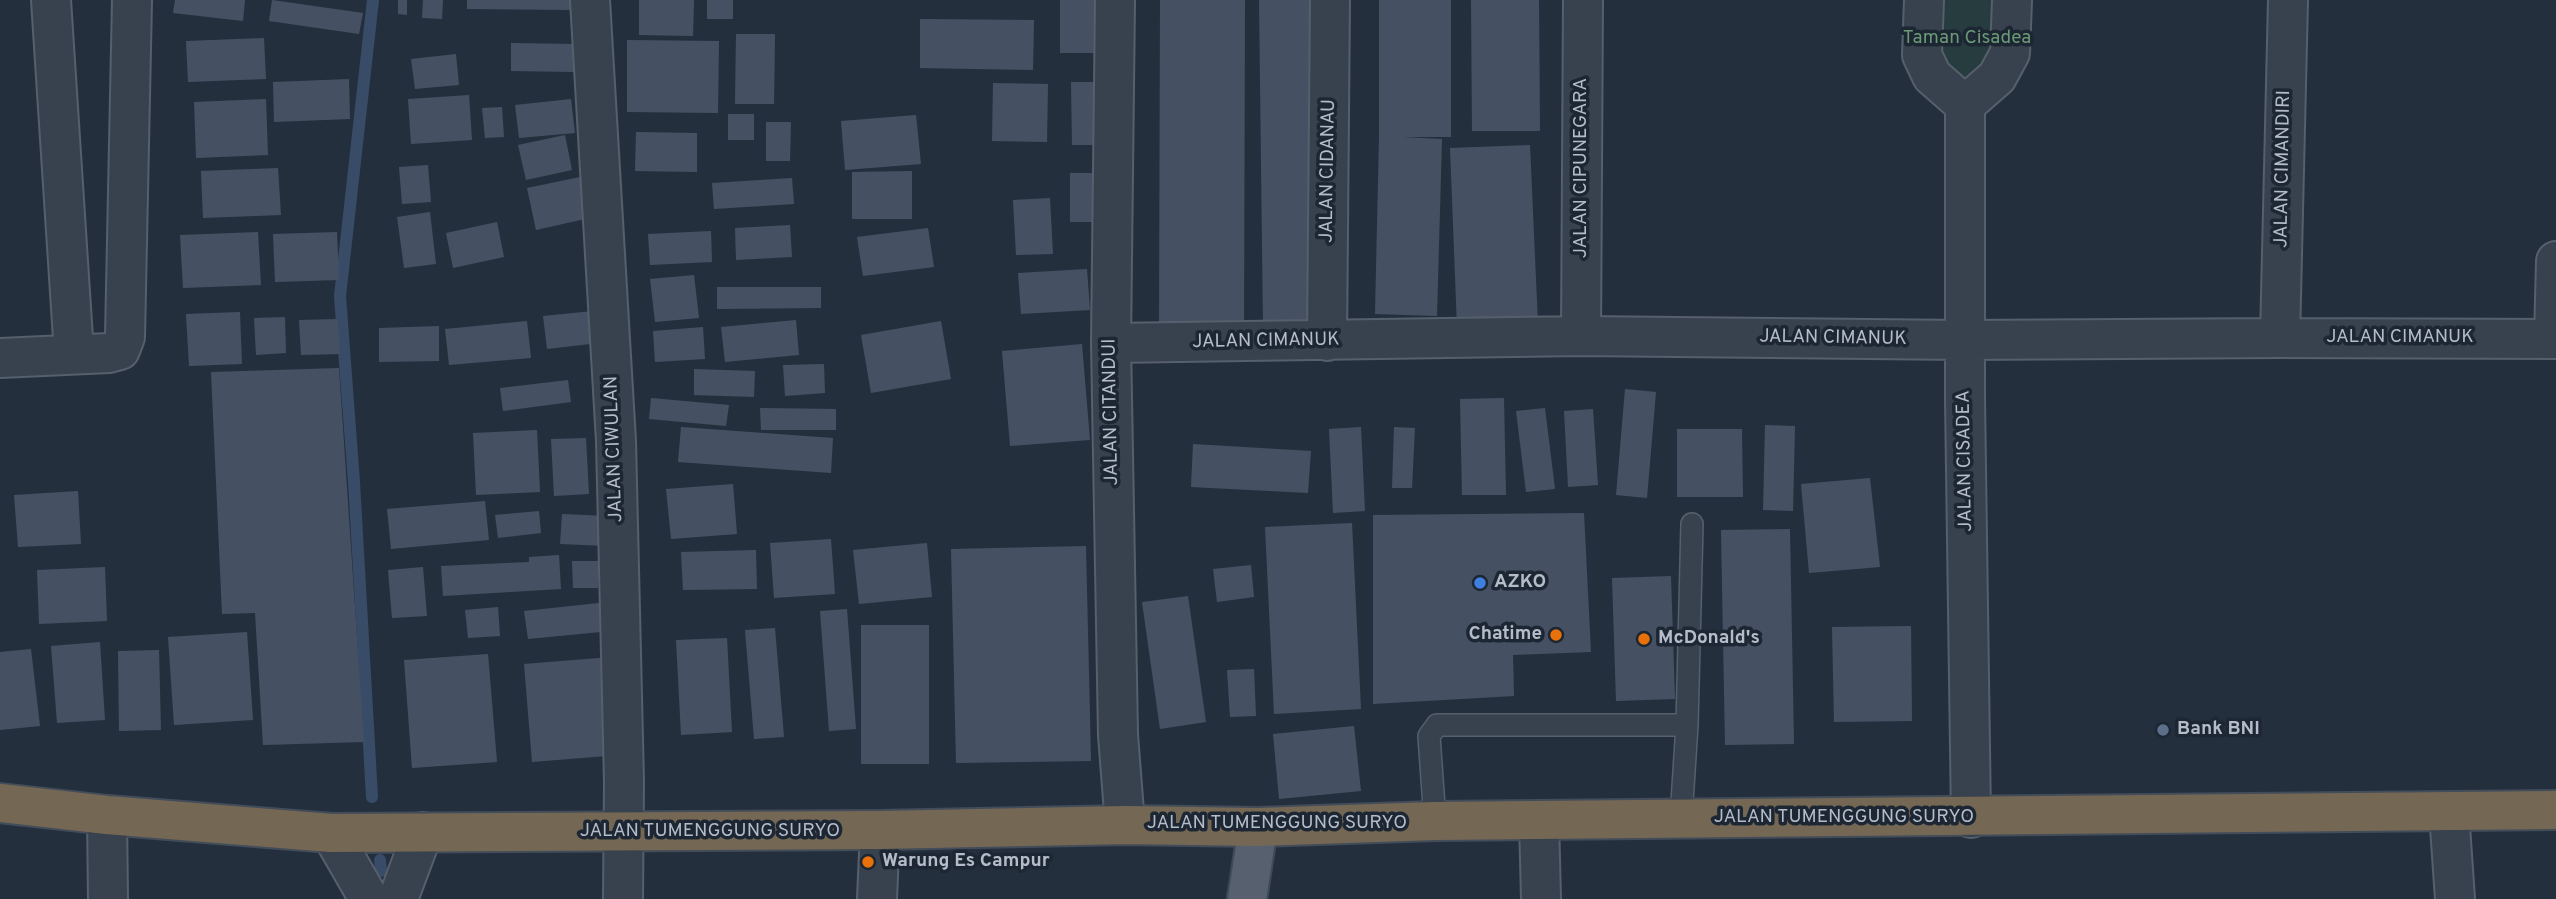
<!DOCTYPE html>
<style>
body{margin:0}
canvas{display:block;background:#242f3e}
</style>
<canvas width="2556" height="899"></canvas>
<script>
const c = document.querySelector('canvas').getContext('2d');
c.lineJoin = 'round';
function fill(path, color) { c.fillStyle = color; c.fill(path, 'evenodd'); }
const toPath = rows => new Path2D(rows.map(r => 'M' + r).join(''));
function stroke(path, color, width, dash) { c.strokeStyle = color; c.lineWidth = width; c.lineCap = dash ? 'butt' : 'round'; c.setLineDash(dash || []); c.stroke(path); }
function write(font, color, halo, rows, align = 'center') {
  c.font = font + ' Overpass,sans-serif'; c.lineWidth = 7; c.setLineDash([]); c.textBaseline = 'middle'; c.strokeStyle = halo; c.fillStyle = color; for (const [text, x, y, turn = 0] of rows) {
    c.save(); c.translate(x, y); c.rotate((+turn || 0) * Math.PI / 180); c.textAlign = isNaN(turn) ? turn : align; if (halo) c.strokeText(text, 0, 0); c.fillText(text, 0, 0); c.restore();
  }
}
const green = toPath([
 [1935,0,2000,0,1999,50,1972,79,1960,79,1939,65]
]);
const stream = toPath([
 [372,797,354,482,340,296,373,0],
 [380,860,381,871]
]);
const building = toPath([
 [175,0,245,0,243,21,173,13],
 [272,0,363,13,359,34,269,21],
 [398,0,407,0,407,15,398,14],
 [423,0,443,0,442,19,422,18],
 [467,0,573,0,573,10,467,9],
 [639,0,694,0,693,36,639,35],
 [707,0,733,0,733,19,707,19],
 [1060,0,1096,0,1095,53,1060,53],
 [1160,0,1245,0,1244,333,1159,333],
 [1259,0,1315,0,1319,325,1263,325],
 [1379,0,1451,0,1451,137,1403,137,1442,139,1437,316,1375,314,1379,137],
 [1471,0,1539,0,1540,131,1472,131],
 [920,19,1034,20,1033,70,920,68],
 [736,34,775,34,774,104,735,104],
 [264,38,266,79,188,82,186,41],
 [627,40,719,41,718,113,627,112],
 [511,43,577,44,576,72,511,71],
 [456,54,459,85,415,89,411,59],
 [349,79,350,119,274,122,273,82],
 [1071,82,1099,82,1101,145,1072,145],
 [993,83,1048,84,1047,142,992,141],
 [469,95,472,140,411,144,408,99],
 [266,99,268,155,196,158,194,102],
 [571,99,575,133,519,138,515,105],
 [502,107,504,137,485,138,482,108],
 [728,114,754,114,754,140,728,140],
 [916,115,921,164,845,170,841,121],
 [766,122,791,122,790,161,766,161],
 [636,132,697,133,697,172,635,171],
 [565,135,572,170,526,180,518,145],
 [1530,145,1538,324,1457,327,1450,148],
 [428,165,431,202,402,204,399,167],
 [278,168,281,215,203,218,201,171],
 [912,171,912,219,852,219,852,172],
 [1070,173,1096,173,1096,222,1070,222],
 [585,176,594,217,536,230,527,188],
 [792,178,794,204,714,209,712,183],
 [1050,198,1053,254,1016,255,1013,200],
 [430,212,436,264,404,268,397,217],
 [497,222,504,257,453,268,446,233],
 [790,225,792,257,736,260,735,228],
 [928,228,934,267,863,276,857,237],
 [711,231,712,262,650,265,648,234],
 [258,232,261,285,183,288,180,235],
 [337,232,339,280,275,282,273,234],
 [1087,269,1090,310,1021,314,1018,273],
 [694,275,699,318,655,322,650,279],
 [717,287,821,287,821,308,717,309],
 [603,310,607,342,547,349,543,316],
 [240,312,242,364,189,366,186,314],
 [285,317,286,353,256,355,254,318],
 [338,319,340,354,301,355,299,320],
 [796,320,799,355,725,362,721,327],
 [527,321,531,358,449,365,445,329],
 [941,321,951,379,871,393,861,335],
 [439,326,439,361,379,362,379,328],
 [703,327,705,359,655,362,653,331],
 [1082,344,1090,440,1010,446,1002,351],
 [824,364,825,393,785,396,783,365],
 [339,368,364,742,263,745,255,613,222,614,211,372],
 [694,369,755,371,754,397,694,395],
 [568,380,571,402,503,411,500,388],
 [1625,389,1656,392,1647,498,1616,495],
 [651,398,729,405,726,426,649,419],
 [1504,398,1506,495,1462,495,1460,399],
 [760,408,836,409,836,430,761,430],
 [1545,408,1555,489,1526,492,1516,411],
 [1593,409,1598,485,1568,487,1564,411],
 [1765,425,1795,426,1793,511,1763,510],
 [681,427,833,438,831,473,678,462],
 [1361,427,1365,511,1333,513,1329,429],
 [1394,427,1415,428,1412,488,1392,488],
 [1677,429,1742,429,1743,497,1677,497],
 [537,430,540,492,476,495,473,433],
 [586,438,589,494,554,496,551,439],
 [1193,444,1311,451,1308,493,1191,487],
 [1870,478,1880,567,1809,573,1801,484],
 [733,484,737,534,671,539,666,489],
 [78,491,81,544,18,547,14,495],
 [485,501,489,540,391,549,387,509],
 [539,511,541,533,498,538,495,515],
 [1584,513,1591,652,1513,655,1514,696,1373,704,1373,515],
 [562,514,607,516,606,546,560,544],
 [1352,523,1361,709,1274,714,1265,527],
 [1790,529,1794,744,1725,745,1721,530],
 [831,539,835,594,774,598,770,543],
 [927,543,932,597,859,604,853,550],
 [1086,546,1091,761,956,763,951,549],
 [756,550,757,589,683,590,681,552],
 [559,555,561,589,443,596,441,566,529,562,529,557],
 [572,561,598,561,598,588,573,588],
 [1251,565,1254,597,1217,602,1213,569],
 [105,567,107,621,39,624,37,570],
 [423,567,427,616,392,618,388,570],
 [1671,576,1675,699,1616,701,1612,578],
 [1188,596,1206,722,1160,729,1142,602],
 [608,602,611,631,528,639,524,611],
 [498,607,500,636,468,638,465,610],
 [847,609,856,729,829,731,820,611],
 [861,625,929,625,929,764,861,764],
 [1911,626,1912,721,1834,722,1832,627],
 [775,628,784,737,754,739,745,630],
 [247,632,253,720,174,725,168,637],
 [727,638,732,732,681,735,676,640],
 [100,642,105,720,57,723,51,646],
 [31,649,40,726,0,730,0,652],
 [159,650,161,730,119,731,118,651],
 [488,654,497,762,412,768,404,660],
 [611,657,619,755,532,762,524,664],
 [1254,669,1256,716,1230,717,1227,670],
 [1354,726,1361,791,1279,799,1273,734]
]);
const lane = toPath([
 [1681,818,1687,725,1692,524],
 [1435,821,1429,736,1437,725,1687,725]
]);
const street = toPath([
 [51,0,74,354],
 [590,0,616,441,624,782,623,899],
 [1115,0,1111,343,1118,735,1125,825],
 [1924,0,1922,55,1932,76,1965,105],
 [1581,336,1583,0],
 [2280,338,2288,0],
 [2554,339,2556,261],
 [1327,341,1330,0],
 [1111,343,1581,336,1964,340,2280,338,2556,339],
 [0,358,109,353,120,350,125,337,132,0],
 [2449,812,2455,899],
 [107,815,108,899],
 [1971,818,1965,399,1965,105,1997,77,2010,53,2012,0],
 [1539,820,1541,899],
 [331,833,369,899],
 [398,899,423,832],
 [877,899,880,830]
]);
const primary = toPath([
 [1247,899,1258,827]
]);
const highway = toPath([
 [0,803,107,815,331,833,880,830,1125,825,1258,827,1435,821,2556,810]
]);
const markers = [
 [1480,583,7,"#3f7fe0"],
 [1556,635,7,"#e8710a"],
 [1644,639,7,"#e8710a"],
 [2163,730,7,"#5c6f8a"],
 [868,862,7,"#e8710a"]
];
const parkNames = [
 ["Taman Cisadea",1967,39]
];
const streetNames = [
 ["JALAN CIPUNEGARA",1582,168,-90],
 ["JALAN CIMANDIRI",2284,169,-89],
 ["JALAN CIDANAU",1329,171,-89],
 ["JALAN CIMANUK",2400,338],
 ["JALAN CIMANUK",1833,339,1],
 ["JALAN CIMANUK",1266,342,-1],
 ["JALAN CITANDUI",1112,412,-91],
 ["JALAN CIWULAN",615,449,-92],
 ["JALAN CISADEA",1966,461,-91],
 ["JALAN TUMENGGUNG SURYO",1844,818],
 ["JALAN TUMENGGUNG SURYO",1277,824],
 ["JALAN TUMENGGUNG SURYO",710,832]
];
const poiNames = [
 ["AZKO",1494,583],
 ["Chatime",1542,635,"right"],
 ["McDonald's",1658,639],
 ["Bank BNI",2177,730],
 ["Warung Es Campur",882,862]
];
fill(green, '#263c3f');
stroke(stream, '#394c67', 12);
fill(building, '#455162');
stroke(lane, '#565f6c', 24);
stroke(street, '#565f6c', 42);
stroke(primary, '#414a57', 42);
stroke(highway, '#434c59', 42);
stroke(lane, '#38414e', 21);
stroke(street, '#38414e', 38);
stroke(primary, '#56606e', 38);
stroke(highway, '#746855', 38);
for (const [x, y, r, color] of markers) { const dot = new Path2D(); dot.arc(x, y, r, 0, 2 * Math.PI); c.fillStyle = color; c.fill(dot); stroke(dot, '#1d2633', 2.5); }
write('19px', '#6b9a76', '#1d2633', parkNames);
write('19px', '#b4bcc9', '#1d2633', streetNames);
write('bold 19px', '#b4bcc9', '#1d2633', poiNames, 'left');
</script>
